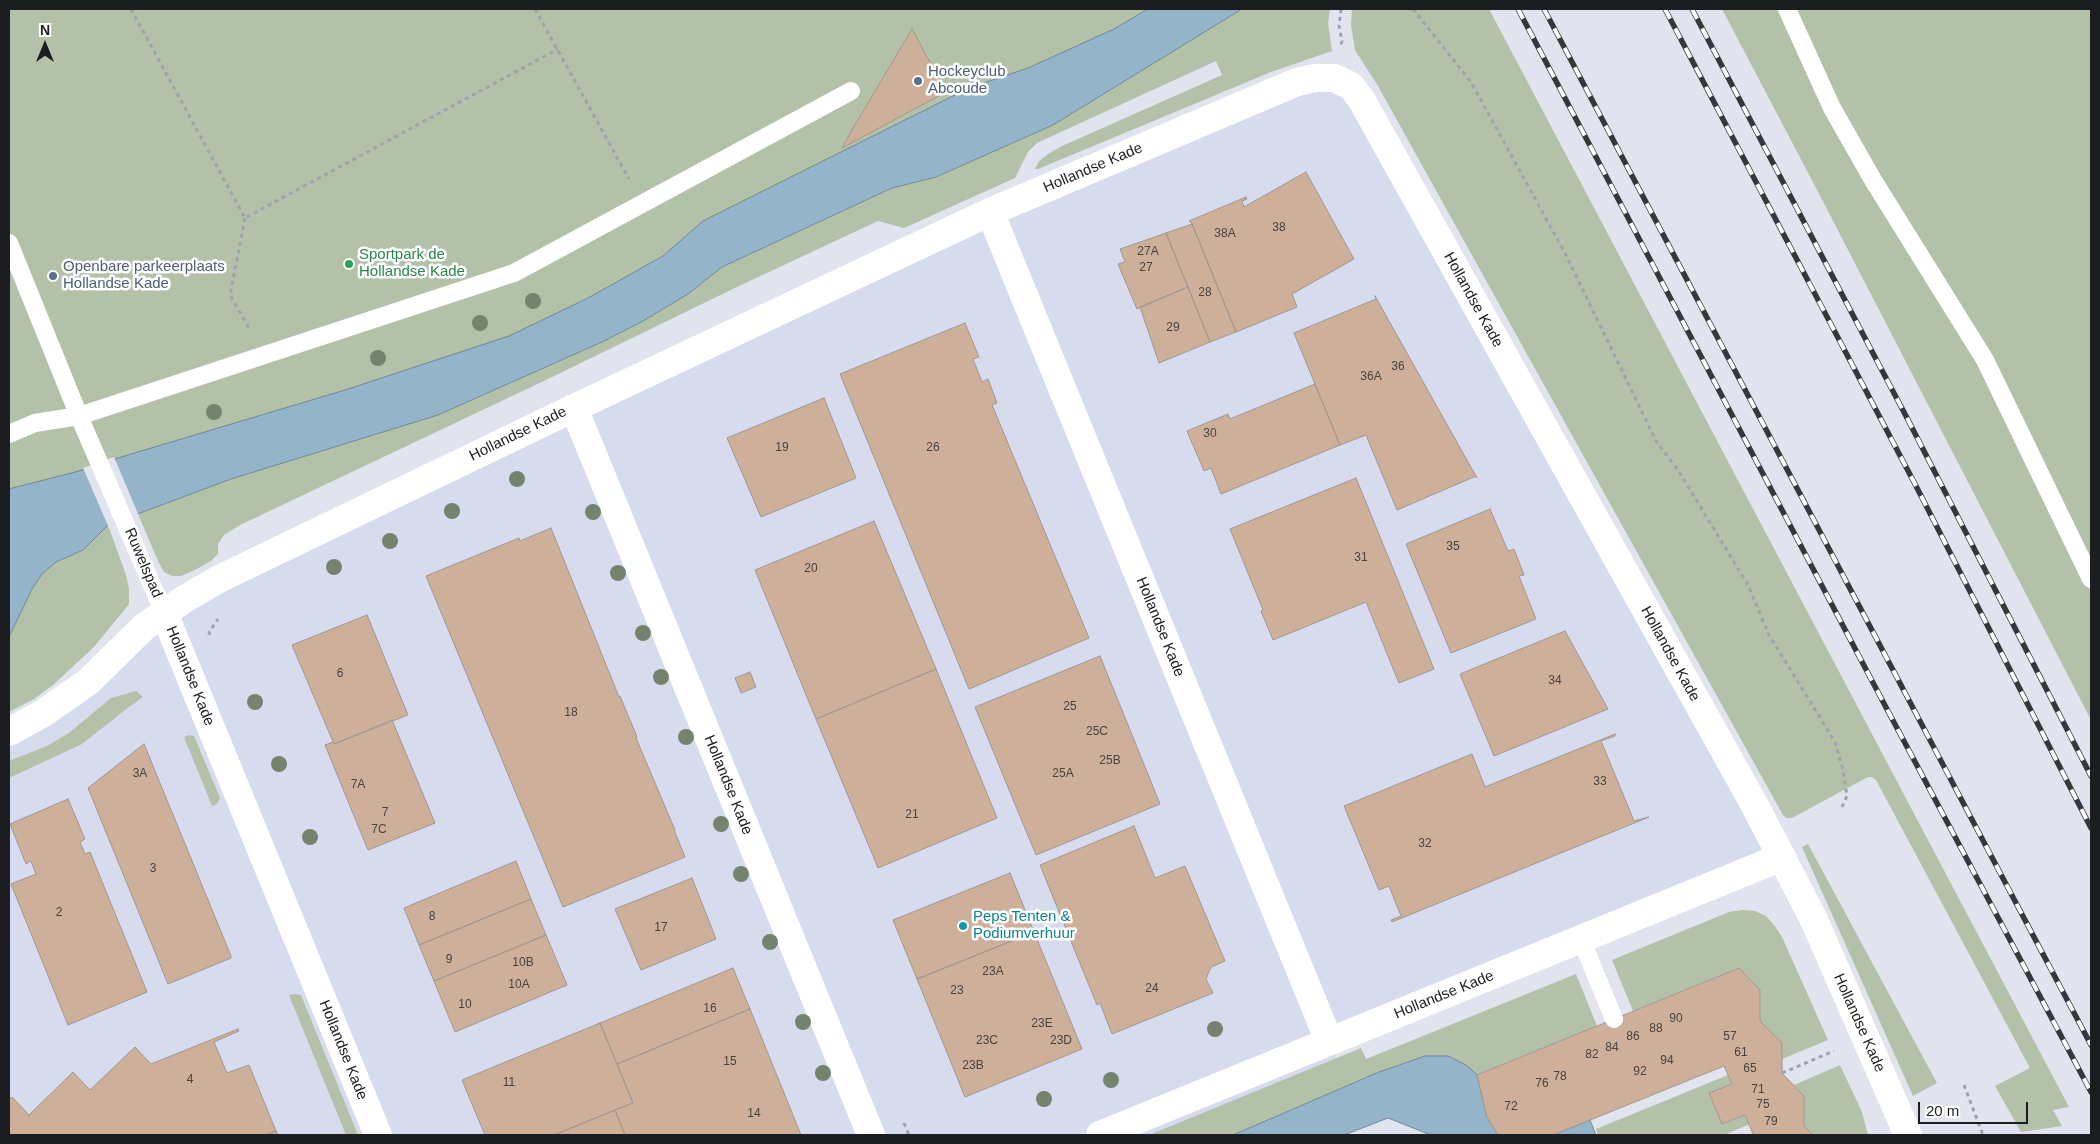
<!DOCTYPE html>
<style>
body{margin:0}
#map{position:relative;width:2100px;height:1144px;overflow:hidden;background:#e1e4ef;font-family:Helvetica,sans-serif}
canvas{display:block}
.frame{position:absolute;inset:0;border:10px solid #1c1d21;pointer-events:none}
.north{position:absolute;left:20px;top:20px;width:50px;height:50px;-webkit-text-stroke:4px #fff;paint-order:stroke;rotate:0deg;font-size:14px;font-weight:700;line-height:20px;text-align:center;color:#1c1d21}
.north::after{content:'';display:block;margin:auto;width:18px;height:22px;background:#1c1d21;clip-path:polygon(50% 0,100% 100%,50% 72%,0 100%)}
.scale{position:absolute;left:1918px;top:1102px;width:110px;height:22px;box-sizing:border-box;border:2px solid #1c1d21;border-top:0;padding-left:6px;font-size:15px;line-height:18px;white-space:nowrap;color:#1c1d21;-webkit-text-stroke:4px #fff;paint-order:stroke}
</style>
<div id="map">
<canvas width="2100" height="1144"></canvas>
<div class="frame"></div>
<div class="north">N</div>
<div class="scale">20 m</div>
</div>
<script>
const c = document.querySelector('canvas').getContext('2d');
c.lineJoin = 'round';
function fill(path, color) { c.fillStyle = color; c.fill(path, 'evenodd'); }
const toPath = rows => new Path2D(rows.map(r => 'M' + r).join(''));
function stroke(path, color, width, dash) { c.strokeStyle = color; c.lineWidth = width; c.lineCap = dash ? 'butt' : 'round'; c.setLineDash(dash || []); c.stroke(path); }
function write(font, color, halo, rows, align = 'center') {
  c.font = font + ' Helvetica,sans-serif'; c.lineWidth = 5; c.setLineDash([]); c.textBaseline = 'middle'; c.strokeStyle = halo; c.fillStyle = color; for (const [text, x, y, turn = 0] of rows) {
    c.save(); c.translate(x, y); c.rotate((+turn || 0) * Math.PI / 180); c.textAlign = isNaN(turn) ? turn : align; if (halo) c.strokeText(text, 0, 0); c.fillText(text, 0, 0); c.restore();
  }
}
const built = toPath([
 [1297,83,1343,83,1781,861,1331,1045,1358,1110,1295,1135,9,1135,9,733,184,600]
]);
const green = toPath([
 [9,9,1196,9,658,287,9,544],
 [1242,9,1330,9,1328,23,1332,51,1271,72,1038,169,1035,169,1039,161,1048,154,1062,146,1222,75,1216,61,1037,143,1028,152,1015,178,904,228,878,221,739,286,548,379,240,525,224,535,218,544,218,554,211,561,195,570,181,576,172,576,164,572,158,561,138,514,231,479,438,415,602,342,643,321,688,294,722,267,892,188,936,177,1053,125],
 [1352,9,1489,9,2069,1107,2053,1110,2062,1126,2021,1132,1995,1086,2030,1068,1876,780,1872,777,1868,777,1792,818,1787,818,1783,815,1378,86,1355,50,1351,25],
 [1722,9,2091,9,2091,720,1816,188],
 [108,525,126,575,129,589,129,604,94,647,53,685,34,699,9,712,9,637,32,589,42,574,56,562,83,550],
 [136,691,143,697,129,707,82,744,9,778,9,761,47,746,69,733,111,698],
 [189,735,194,736,220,798,217,804,212,806,184,737],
 [1808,844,1937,1083,1913,1096,1802,847],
 [1742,910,1755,911,1766,916,1774,925,1782,937,1828,1040,1782,1059,1782,1043,1760,1021,1760,990,1739,968,1633,1011,1612,960,1729,912],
 [1576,974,1597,1026,1477,1075,1473,1071,1448,1056,1425,1056,1379,1072,1233,1135,1149,1135,1361,1048,1366,1059],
 [294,994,301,995,358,1135,346,1135,289,995],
 [1840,1065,1862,1112,1868,1135,1813,1135,1804,1126,1804,1096,1794,1085],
 [1728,1075,1732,1084,1709,1093,1745,1115,1750,1124,1724,1135,1598,1135,1596,1129]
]);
const water = toPath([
 [1148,9,1242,9,1053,125,936,177,892,188,722,267,688,294,643,321,602,342,438,415,231,479,108,525,83,550,56,562,42,574,32,589,9,637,9,489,79,471,118,458,345,390,509,336,588,298,663,256,703,221,969,88,1028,68,1114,29,1148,9],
 [1425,1056,1448,1056,1466,1065,1473,1071,1477,1075,1487,1117,1498,1135,1431,1135,1388,1118,1344,1135,1233,1135,1379,1072,1425,1056],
 [1590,1120,1596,1135,1553,1135,1590,1120]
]);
const pier = toPath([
 [114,457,139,516,109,528,83,468]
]);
const building = toPath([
 [912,29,946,92,842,148,852,130,912,29],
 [1306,172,1354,259,1292,294,1297,307,1236,332,1192,224,1189,221,1246,197,1247,199,1242,201,1244,207,1306,172],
 [1192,224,1236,332,1210,342,1166,233,1192,224],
 [1166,233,1188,287,1137,309,1118,264,1125,262,1120,249,1166,233],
 [1188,287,1210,342,1159,363,1140,307,1188,287],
 [1375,296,1477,478,1476,476,1397,510,1366,435,1340,445,1294,333,1376,299,1375,296],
 [965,323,979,357,973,359,982,382,988,379,997,403,992,405,1089,638,969,689,840,374,965,323],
 [1315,384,1340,445,1221,494,1211,468,1204,471,1187,431,1228,414,1230,419,1315,384],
 [824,398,856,478,761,517,727,438,824,398],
 [1356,478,1434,669,1399,683,1366,602,1273,640,1261,611,1263,610,1230,529,1356,478],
 [1490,509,1508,551,1514,549,1524,575,1519,576,1536,619,1451,653,1406,544,1490,509],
 [874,521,936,669,816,719,755,570,874,521],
 [551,528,619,697,620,696,637,737,636,738,675,830,674,830,685,857,563,907,426,576,519,538,520,541,551,528],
 [367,615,408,715,334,744,292,645,367,615],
 [1565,631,1608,709,1494,756,1460,674,1565,631],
 [1100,656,1160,804,1036,855,975,707,1100,656],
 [936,669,997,818,878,868,816,719,936,669],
 [750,672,756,687,741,693,735,678,750,672],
 [392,720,435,823,368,850,325,745,333,742,334,744,392,720],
 [1615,734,1615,736,1601,741,1634,821,1649,817,1392,922,1391,920,1401,916,1389,886,1379,890,1344,806,1472,754,1485,787,1615,734],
 [144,744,231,956,231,958,168,984,88,788,144,744],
 [68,799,85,839,80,842,85,854,90,852,147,992,68,1025,11,884,36,874,31,861,26,864,10,824,68,799],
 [1134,826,1155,878,1185,866,1225,961,1211,967,1206,979,1213,993,1112,1034,1100,1003,1097,1005,1040,865,1134,826],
 [516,861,531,899,419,945,404,908,516,861],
 [1010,873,1034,932,917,979,893,920,1010,873],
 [692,878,716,939,641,970,615,909,692,878],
 [531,899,546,935,434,981,419,945,531,899],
 [1034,932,1082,1049,965,1097,917,979,1034,932],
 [546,935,567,985,455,1032,434,981,546,935],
 [733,968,750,1009,617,1064,600,1023,733,968],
 [1739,968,1760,990,1760,1021,1782,1043,1782,1073,1804,1096,1804,1126,1813,1135,1749,1135,1753,1134,1745,1115,1722,1124,1709,1093,1732,1084,1724,1066,1553,1135,1498,1135,1487,1117,1477,1075,1739,968],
 [750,1009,801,1135,625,1135,615,1110,633,1103,617,1064,750,1009],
 [600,1023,633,1103,554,1135,485,1135,462,1080,600,1023],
 [238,1029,239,1031,214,1042,227,1073,249,1065,276,1131,266,1135,9,1135,9,1100,12,1097,29,1115,73,1072,90,1090,135,1047,151,1064,238,1029],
 [615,1110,625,1135,554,1135,615,1110],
 [276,1131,278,1135,266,1135,276,1131]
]);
const path = toPath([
 [131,9,245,218,558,49],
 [535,9,629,179],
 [1341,9,1339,26,1342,41,1341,45],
 [1413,9,1471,82,1566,255,1656,441,1678,470,1748,585,1769,635,1835,742,1843,770,1847,796,1842,807],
 [245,218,230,295,250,330],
 [210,635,209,632,218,619],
 [1782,1073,1834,1051],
 [1964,1085,1983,1135],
 [904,1123,909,1135]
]);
const service = toPath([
 [1787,9,1832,108,1873,180,1985,360,2091,579],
 [9,243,79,416,164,613],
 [9,434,35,423,79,416,514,273,851,91],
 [1581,939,1614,1019]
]);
const minor = toPath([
 [990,212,1329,1041],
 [574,408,871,1135],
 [164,613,378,1135],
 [1100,1135,1782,857]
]);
const tertiary = toPath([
 [9,732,42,714,88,682,144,627,183,600,219,579,574,408,990,212,1297,82,1315,78,1334,78,1351,86,1361,99,1754,804,1814,920,1908,1135]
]);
const rail = toPath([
 [1518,9,1889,713,2091,1092],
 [1544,9,2091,1045],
 [1665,9,1915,484,2091,828],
 [1692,9,1906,416,2091,776]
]);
const trees = [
 [533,301],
 [480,323],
 [378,358],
 [214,412],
 [517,479],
 [452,511],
 [593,512],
 [390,541],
 [334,567],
 [618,573],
 [643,633],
 [661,677],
 [255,702],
 [686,737],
 [279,764],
 [721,824],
 [310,837],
 [741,874],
 [770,942],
 [803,1022],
 [1215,1029],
 [823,1073],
 [1111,1080],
 [1044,1099]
];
const markers = [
 [918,81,5,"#5c6f8a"],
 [349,264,5,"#2e9e5b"],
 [53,276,5,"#5c6f8a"],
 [963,926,5,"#0f9aa8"]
];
const numberNames = [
 ["38",1279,228],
 ["38A",1225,234],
 ["27A",1148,252],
 ["27",1146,268],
 ["28",1205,293],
 ["29",1173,328],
 ["36",1398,367],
 ["36A",1371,377],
 ["30",1210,434],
 ["19",782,448],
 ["26",933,448],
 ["35",1453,547],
 ["31",1361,558],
 ["20",811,569],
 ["6",340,674],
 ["34",1555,681],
 ["25",1070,707],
 ["18",571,713],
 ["25C",1097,732],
 ["25B",1110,761],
 ["3A",140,774],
 ["25A",1063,774],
 ["33",1600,782],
 ["7A",358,785],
 ["7",385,813],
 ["21",912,815],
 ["7C",379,830],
 ["32",1425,844],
 ["3",153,869],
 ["2",59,913],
 ["8",432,917],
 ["17",661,928],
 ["9",449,960],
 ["10B",523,963],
 ["23A",993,972],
 ["10A",519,985],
 ["24",1152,989],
 ["23",957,991],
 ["10",465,1005],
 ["16",710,1009],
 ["90",1676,1019],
 ["23E",1042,1024],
 ["88",1656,1029],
 ["86",1633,1037],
 ["57",1730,1037],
 ["23C",987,1041],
 ["23D",1061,1041],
 ["84",1612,1048],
 ["61",1741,1053],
 ["82",1592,1055],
 ["94",1667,1061],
 ["15",730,1062],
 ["23B",973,1066],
 ["65",1750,1069],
 ["92",1640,1072],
 ["78",1560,1077],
 ["4",190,1080],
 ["11",509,1083],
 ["76",1542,1084],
 ["71",1758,1090],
 ["75",1763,1105],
 ["72",1511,1107],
 ["14",754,1114],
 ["79",1771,1122]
];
const serviceNames = [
 ["Hockeyclub",928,72],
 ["Abcoude",928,89],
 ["Openbare parkeerplaats",63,267],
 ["Hollandse Kade",63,284]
];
const streetNames = [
 ["Hollandse Kade",1093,168,-23],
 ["Hollandse Kade",1473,300,61],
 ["Hollandse Kade",518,434,-26],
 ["Ruwelspad",143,563,67],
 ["Hollandse Kade",1160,627,68],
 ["Hollandse Kade",1670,654,61],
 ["Hollandse Kade",190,676,68],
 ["Hollandse Kade",728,785,68],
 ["Hollandse Kade",1444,995,-22],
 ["Hollandse Kade",1859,1023,66],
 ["Hollandse Kade",343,1050,68]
];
const leisureNames = [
 ["Sportpark de",359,255],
 ["Hollandse Kade",359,272]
];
const cultureNames = [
 ["Peps Tenten &",973,917],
 ["Podiumverhuur",973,934]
];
fill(built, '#d6dbee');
fill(green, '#b2c1a8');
fill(water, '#94b5c9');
stroke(water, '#708797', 1);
fill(pier, '#e1e4ef');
fill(building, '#ceb09a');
stroke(building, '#a1978f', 1);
stroke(path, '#9fa2aa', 3, [4, 4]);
stroke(service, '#fff', 18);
stroke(minor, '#fff', 28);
stroke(tertiary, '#fff', 28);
stroke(rail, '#36373c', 5.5);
stroke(rail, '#fff', 4, [11]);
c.fillStyle = '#74836e';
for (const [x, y] of trees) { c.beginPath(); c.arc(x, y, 8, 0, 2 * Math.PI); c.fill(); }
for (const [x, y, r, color] of markers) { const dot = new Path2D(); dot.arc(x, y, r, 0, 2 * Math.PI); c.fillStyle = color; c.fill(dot); stroke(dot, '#fff', 2); }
write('12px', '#48423f', null, numberNames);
write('15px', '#4e5e75', '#fff', serviceNames, 'left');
write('15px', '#1c1d21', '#fff', streetNames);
write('15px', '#27864d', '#fff', leisureNames, 'left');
write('15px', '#0d838f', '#fff', cultureNames, 'left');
</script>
